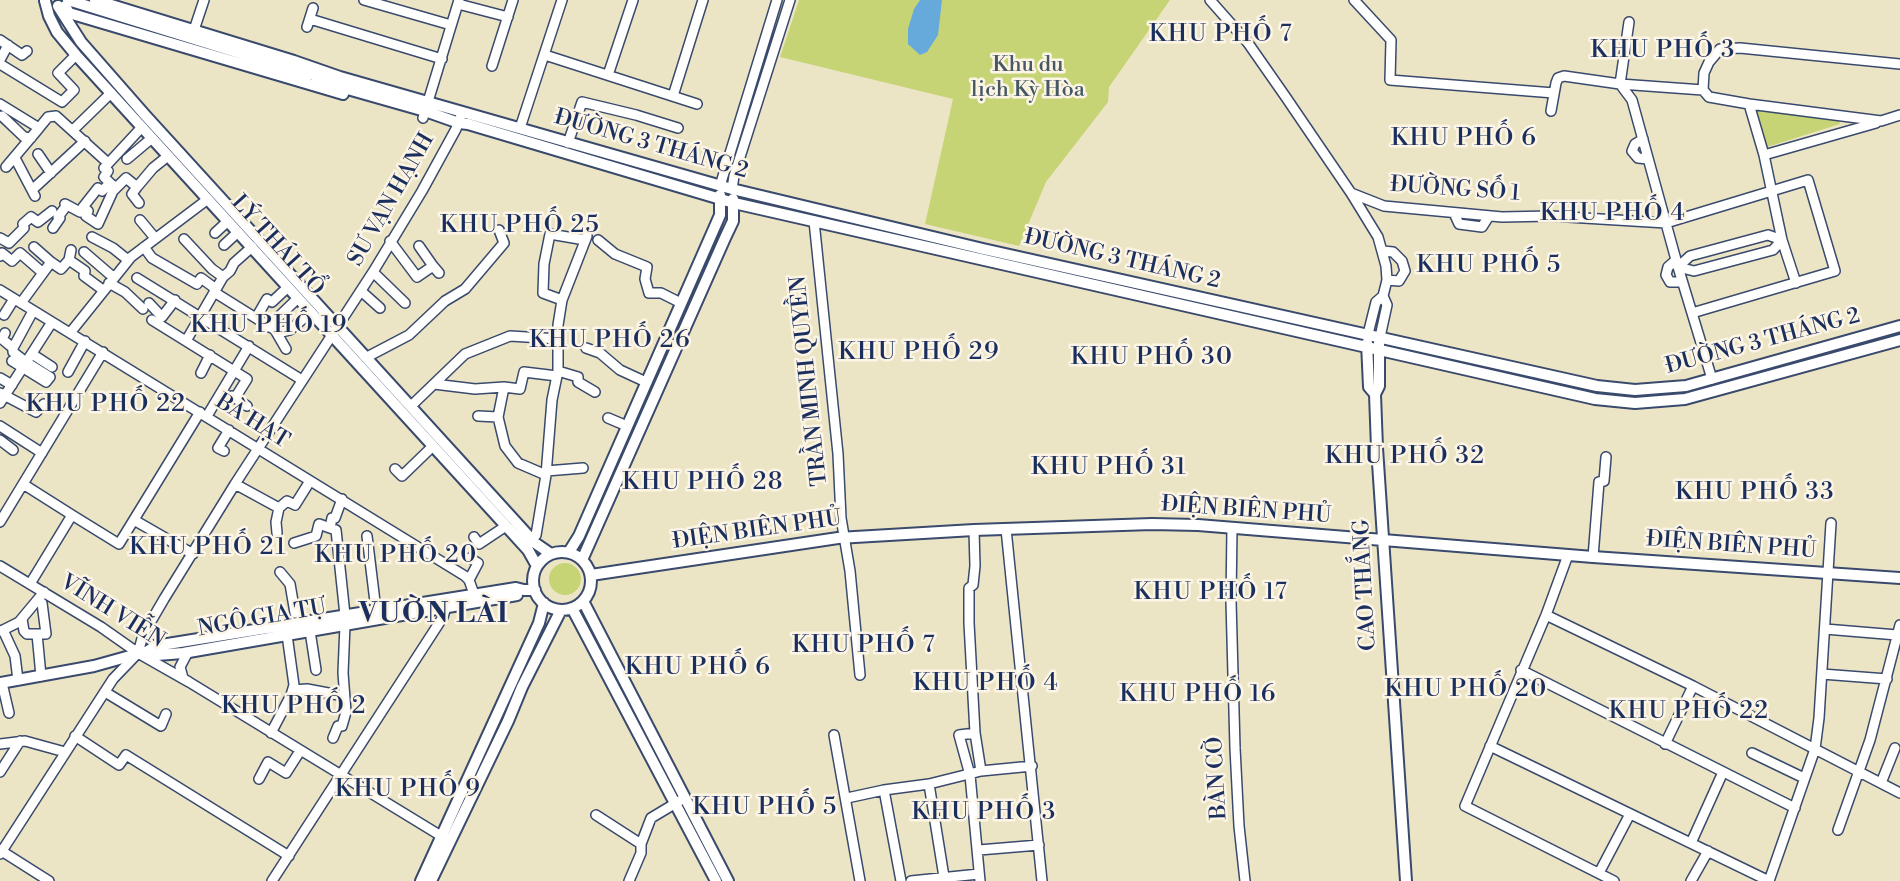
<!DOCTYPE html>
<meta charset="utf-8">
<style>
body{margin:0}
canvas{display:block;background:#ece5c5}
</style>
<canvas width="1900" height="881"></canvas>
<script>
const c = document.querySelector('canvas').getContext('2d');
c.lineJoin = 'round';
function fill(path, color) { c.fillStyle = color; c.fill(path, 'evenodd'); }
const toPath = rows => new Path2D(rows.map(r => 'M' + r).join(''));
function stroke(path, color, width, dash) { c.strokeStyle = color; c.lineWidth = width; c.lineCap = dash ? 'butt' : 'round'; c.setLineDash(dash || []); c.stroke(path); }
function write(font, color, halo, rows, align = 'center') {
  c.font = font + ' "Libre Bodoni",serif'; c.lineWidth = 5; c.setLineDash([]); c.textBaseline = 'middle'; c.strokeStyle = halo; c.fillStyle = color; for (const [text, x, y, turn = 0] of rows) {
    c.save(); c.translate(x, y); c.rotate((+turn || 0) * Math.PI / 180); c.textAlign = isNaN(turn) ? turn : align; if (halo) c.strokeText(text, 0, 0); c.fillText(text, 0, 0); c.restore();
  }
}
const green = toPath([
 [799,0,1170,0,1109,87,1108,102,1046,182,1019,246,925,224,953,99,780,57],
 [1756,108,1838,116,1840,124,1767,147],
 '549 579a16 16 0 1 1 32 0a16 16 0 1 1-32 0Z'
]);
const water = toPath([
 [920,0,942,0,938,35,927,52,920,55,908,44,908,29,914,9]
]);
const minor = toPath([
 [364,0,451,25],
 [1210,0,1248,43,1285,96,1351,193,1378,237,1386,266,1387,280,1383,296,1387,305,1380,337],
 [1354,0,1391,40,1390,80,1554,93],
 [458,4,508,17],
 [310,19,442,59],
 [1629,22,1620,84,1632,100,1678,267,1712,379],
 [307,27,313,8],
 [194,30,204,0],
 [0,40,22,55,27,51],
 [545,55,697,104],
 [0,60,8,45],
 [0,64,62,102,74,90,58,73,76,55],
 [492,66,513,0],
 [608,75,633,0],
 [1703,90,1709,97,1749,104,1881,121,1900,115],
 [673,96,703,0],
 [0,104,39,128,6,167],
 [1749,104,1764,155,1782,240,1796,283],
 [1551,111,1556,83,1558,78,1564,76,1620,84,1703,90,1704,73,1709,62,1720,49,1740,48,1900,64],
 [2,116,24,137,31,138],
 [423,118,459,0],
 [39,128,48,117,56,116,108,163],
 [520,128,562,0],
 [73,130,111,93],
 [1643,139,1635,144,1632,151,1638,158,1648,159],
 [568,143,582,102,636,115,678,128],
 [38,154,51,173],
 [1764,155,1876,123],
 [15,158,35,196],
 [127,159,152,138],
 [110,183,104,177,108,171,104,168,142,127],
 [720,186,777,0],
 [137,187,132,194,139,203],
 [732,189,734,176,790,0],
 [32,190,85,141],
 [1351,193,1384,206,1502,217,1551,216,1666,223,1808,180,1835,271,1692,313],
 [65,204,80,212,83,207,88,211,86,216,98,224,113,191,126,178,137,187,153,168,168,156],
 [83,207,98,188,102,191,110,183,114,186],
 [1454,213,1459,224,1482,227,1489,216],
 [58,217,67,205],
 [140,220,155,238],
 [814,221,838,454,841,518,850,571,860,675],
 [53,228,60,218],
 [215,233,228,221],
 [1768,235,1782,240,1773,250,1694,271,1678,267,1690,256,1768,235],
 [92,237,113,248,128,260],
 [0,238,9,243,24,228,23,224,31,217,38,222,52,211],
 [184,239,212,269,223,277],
 [598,240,615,254,647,267,645,279,649,293,661,293,681,303],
 [390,241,417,277,433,266,439,273],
 [224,245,238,232],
 [419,246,433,266],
 [34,247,51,262],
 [144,247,152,258,197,284,201,278,216,289],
 [1383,251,1393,252,1402,261,1405,271,1399,281,1387,280],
 [84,252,113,277],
 [0,256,2,253,12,261,20,253,43,273],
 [69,260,85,271,84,276,103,290],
 [1676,260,1668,267,1666,275,1670,282,1682,282],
 [373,272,405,303],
 [137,278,302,380],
 [109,283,125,292,143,309],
 [0,290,465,576,469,580,474,594],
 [361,291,380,308],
 [214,292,275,330,286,349],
 [562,300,543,293,544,264,550,234,585,240],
 [21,303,51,262,61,269,69,260,71,250],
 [149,303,162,317,175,300],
 [4,315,14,299],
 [256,318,267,299,272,302,288,287],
 [152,320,247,379,235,398],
 [268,327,298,298],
 [5,333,2,339,13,348,13,352,26,362,50,377,46,382,12,361],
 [70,333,131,257,208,199],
 [277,333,290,330,311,312],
 [1368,334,1376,302,1383,296],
 [186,341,223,277,230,271,234,263,252,247],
 [13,348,33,311],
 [586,348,600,353,620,370,646,382],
 [32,354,52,367],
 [367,357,409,335,445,301,465,289,504,243,499,230],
 [558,371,578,377,578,382,595,392],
 [68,372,85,341],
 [201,373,210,355],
 [0,378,12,385],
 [434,384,475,389,504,387,520,389,524,372,557,376],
 [504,387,498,417,505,446,518,463,546,475],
 [0,393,36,412,44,404],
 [232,396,247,406],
 [0,403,52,322],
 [411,406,465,354,510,336,559,339],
 [207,416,249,346],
 [478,416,498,417],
 [608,418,627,426],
 [0,426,42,453],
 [0,440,13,450],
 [224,451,218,448,229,430],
 [395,469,402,476,433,446],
 [546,471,583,468],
 [23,484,72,515],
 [235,484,279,508,276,522,277,533],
 [279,508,287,501,295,505,310,481],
 [134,520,193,554],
 [0,522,103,352],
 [330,528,336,530,345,615],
 [1232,528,1231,601,1235,748,1239,826,1245,881],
 [1006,529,1042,881],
 [974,530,975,566,973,585,969,588,969,623,975,733,981,771],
 [367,536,376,610],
 [474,537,479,544,506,526],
 [532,539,536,535,546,475,552,400,558,371,558,325,562,300,587,236],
 [294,543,316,536,319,524,330,528,332,518,335,518,342,499],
 [1568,555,1546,615,1465,806,1614,881],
 [1593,557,1599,482,1604,481,1606,457],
 [0,566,101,627,138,653,189,682,446,839],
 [280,572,290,584,295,613],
 [469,580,478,563,470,558],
 [30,584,72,515,119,544,200,412],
 [1546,615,1693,686,1900,793],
 [22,619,24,631,27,634,37,634,41,676],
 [1825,629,1897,635],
 [3,630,19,622,44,592],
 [0,631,3,630,15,656,18,680],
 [310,631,316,670],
 [37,634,46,634,42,603,38,600],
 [1521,670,1795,808],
 [1822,674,1887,679],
 [183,678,180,667,188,652],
 [2,683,9,713],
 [293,690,307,689,344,696],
 [105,692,161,726,166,714],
 [271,733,291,695,294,685,287,635],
 [975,733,959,735,970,775,980,881],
 [834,735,860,881],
 [75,736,119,765,126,755,289,856],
 [333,738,338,726,342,726,346,712,343,673,345,625],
 [0,744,25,741,65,752],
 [1665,744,1693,686],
 [1490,746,1769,881],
 [1752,753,1804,778],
 [0,772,20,741],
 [259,779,268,762,286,773,300,751],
 [1881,783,1895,748],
 [929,784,944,877],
 [884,790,901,881],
 [847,798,884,790,929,784,981,771,1032,766],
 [596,815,641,844],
 [1838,830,1870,740,1900,625],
 [1691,843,1723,772],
 [0,850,49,881],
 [979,850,1039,845],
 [0,854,113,679,138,653,143,635,164,599,235,484,373,272,422,191,456,129,462,113],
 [1599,873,1630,814],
 [272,881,443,617,446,607],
 [629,881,641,853,641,844,651,818,681,800],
 [911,881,979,874],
 [1691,881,1708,851],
 [1769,881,1815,749,1819,718,1831,523]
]);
const major = toPath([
 [68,0,301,72,321,76],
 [95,0,294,61,340,77,732,189,983,249,1597,386,1635,390,1686,386,1900,326],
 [45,1,49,16,57,32,76,55,506,526,528,550,537,566],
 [58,6,81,42,145,115,535,543,551,554],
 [65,6,69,13,343,94],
 [314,75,337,86,425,111,459,123,468,124,734,203,1595,399,1635,403,1685,399,1900,340],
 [1367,343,1369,387,1375,394],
 [1379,343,1379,386,1375,394,1377,448,1406,881],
 '533 581a29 29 0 1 1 58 0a29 29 0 1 1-58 0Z',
 [569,552,579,536,720,215,720,195],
 [582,560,725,238,733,221,733,199],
 [591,575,838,538,974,530,1152,524,1198,525,1593,557,1900,578],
 [583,601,728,881],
 [572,608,716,881],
 [148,651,157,655,183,653,517,595],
 [0,683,94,666,148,651,155,646,516,588,524,590,535,590],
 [421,881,539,623,544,603],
 [431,881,508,721,522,687,561,610]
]);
const parkNames = [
 ["Khu du",1028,66],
 ["lịch Kỳ Hòa",1028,91]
];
const streetNames = [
 ["ĐƯỜNG 3 THÁNG 2",651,145,16],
 ["ĐƯỜNG SỐ 1",1455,190,4],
 ["SƯ VẠN HẠNH",392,200,-60],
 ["LÝ THÁI TỔ",277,246,48],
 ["ĐƯỜNG 3 THÁNG 2",1122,260,13],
 ["ĐƯỜNG 3 THÁNG 2",1763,342,-15],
 ["TRẦN MINH QUYỀN",810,381,-96],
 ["BÀ HẠT",252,422,32],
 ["ĐIỆN BIÊN PHỦ",1246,511,4],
 ["ĐIỆN BIÊN PHỦ",757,531,-8],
 ["ĐIỆN BIÊN PHỦ",1731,546,4],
 ["CAO THẮNG",1366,585,-93],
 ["VĨNH VIỄN",112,612,32],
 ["NGÔ GIA TỰ",262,619,-10],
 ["BÀN CỜ",1218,778,-93]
];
const neighbourhoodNames = [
 ["KHU PHỐ 7",1221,35],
 ["KHU PHỐ 3",1663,51],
 ["KHU PHỐ 6",1464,139],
 ["KHU PHỐ 4",1613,214],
 ["KHU PHỐ 25",520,226],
 ["KHU PHỐ 5",1489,266],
 ["KHU PHỐ 19",269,326],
 ["KHU PHỐ 26",610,341],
 ["KHU PHỐ 29",919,353],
 ["KHU PHỐ 30",1152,358],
 ["KHU PHỐ 22",106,405],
 ["KHU PHỐ 32",1405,457],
 ["KHU PHỐ 31",1109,468],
 ["KHU PHỐ 28",703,483],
 ["KHU PHỐ 33",1755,493],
 ["KHU PHỐ 21",208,548],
 ["KHU PHỐ 20",396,556],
 ["KHU PHỐ 17",1211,593],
 ["KHU PHỐ 7",864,646],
 ["KHU PHỐ 6",698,668],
 ["KHU PHỐ 4",986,684],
 ["KHU PHỐ 20",1466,690],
 ["KHU PHỐ 16",1198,695],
 ["KHU PHỐ 2",294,707],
 ["KHU PHỐ 22",1689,712],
 ["KHU PHỐ 9",408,790],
 ["KHU PHỐ 5",765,808],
 ["KHU PHỐ 3",984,813]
];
const districtNames = [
 ["VƯỜN LÀI",434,615]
];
fill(green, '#c6d476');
fill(water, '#65aadb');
stroke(minor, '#3a4a6d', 12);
stroke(major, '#3a4a6d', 14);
stroke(minor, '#fff', 9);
stroke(major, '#fff', 10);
write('22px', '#465864', '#fcf5e5', parkNames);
write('22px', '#1b2f5e', '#fcf5e5', streetNames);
c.letterSpacing = '1.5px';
write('24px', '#1b2f5e', '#fcf5e5', neighbourhoodNames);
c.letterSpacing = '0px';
c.letterSpacing = '1.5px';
write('bold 28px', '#1b2f5e', '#fcf5e5', districtNames);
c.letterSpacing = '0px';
</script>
